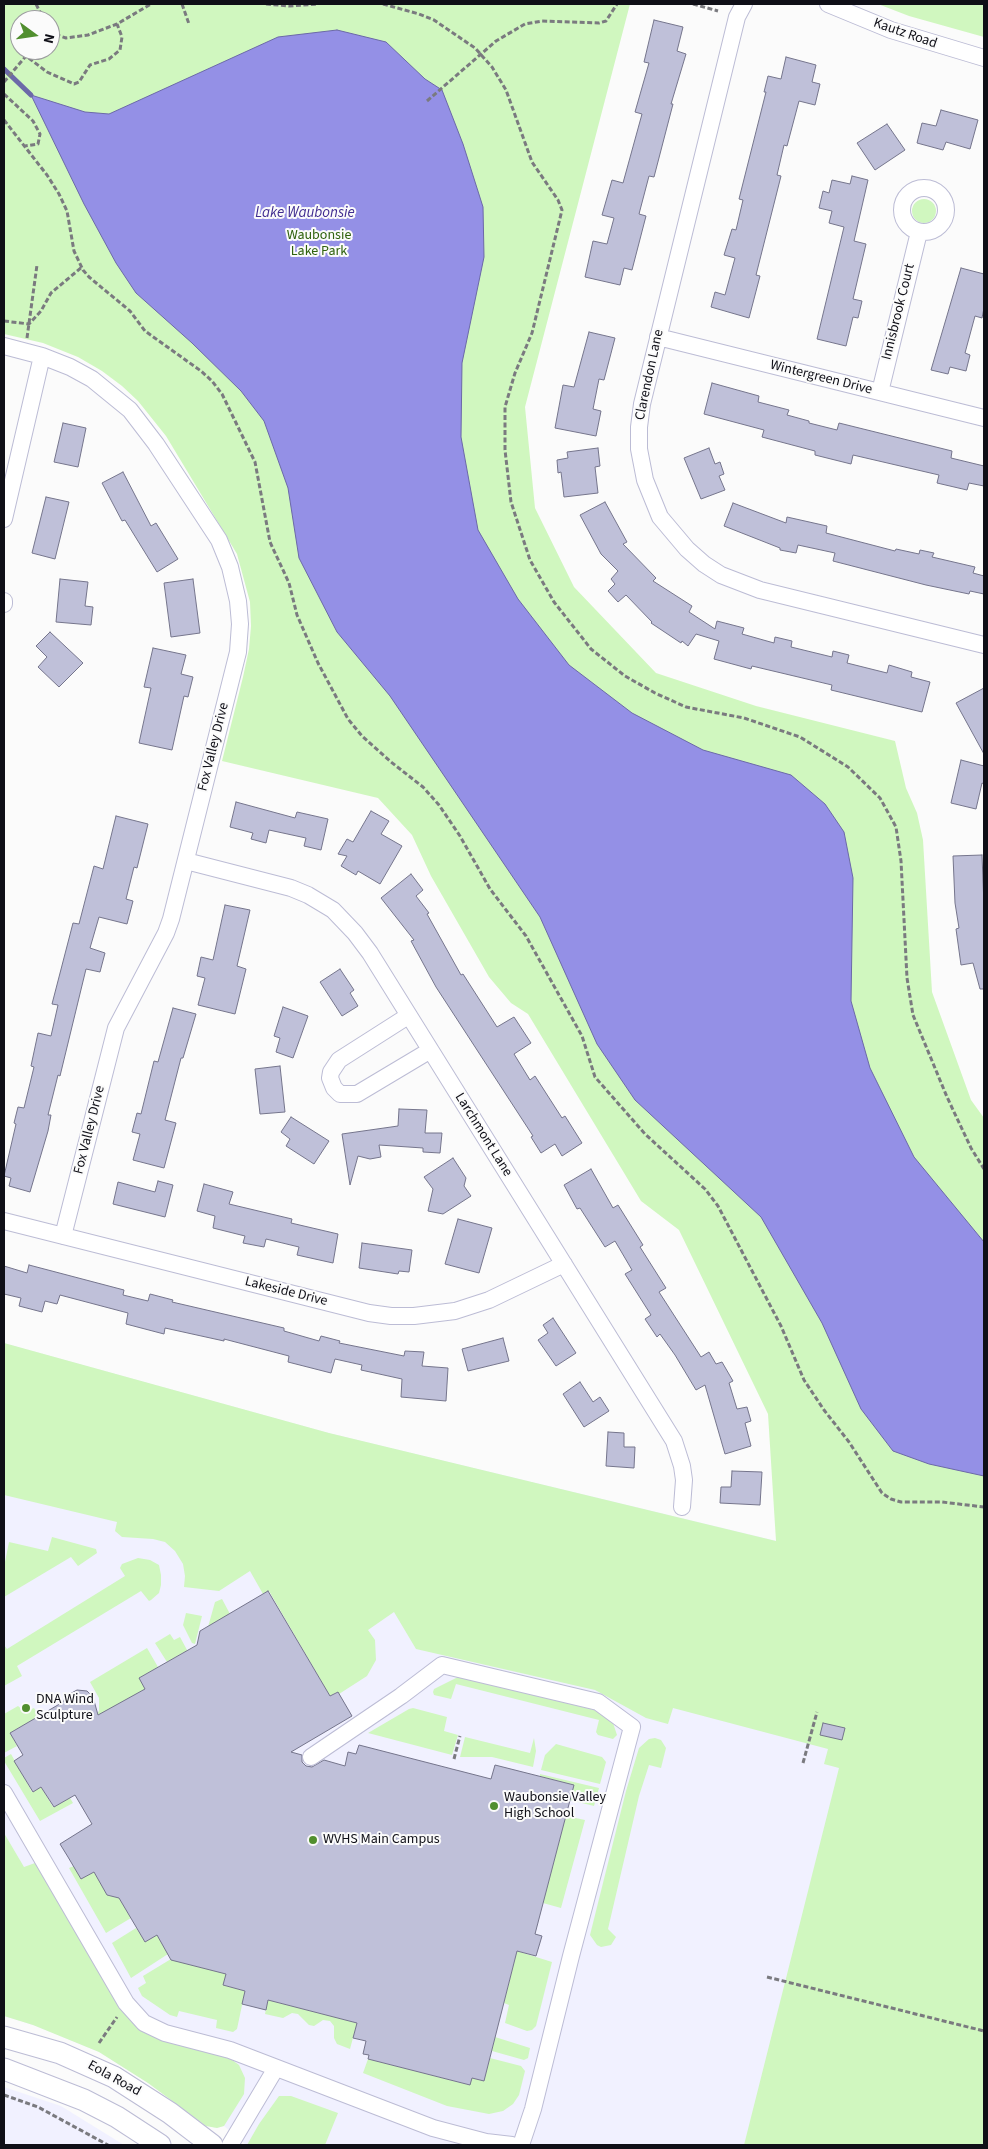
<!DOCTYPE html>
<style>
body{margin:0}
#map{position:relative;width:988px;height:2149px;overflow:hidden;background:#fbfbfb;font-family:"Source Sans 3",sans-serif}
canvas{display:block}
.frame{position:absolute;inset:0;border:5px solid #0f0f17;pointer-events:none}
.north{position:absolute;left:10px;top:10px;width:50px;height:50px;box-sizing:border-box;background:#fbfbfb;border:1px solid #9d9da0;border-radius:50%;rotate:104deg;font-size:14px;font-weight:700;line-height:20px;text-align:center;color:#0f0f17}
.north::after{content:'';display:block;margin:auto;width:18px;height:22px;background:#518f2f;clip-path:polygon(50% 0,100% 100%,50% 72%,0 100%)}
</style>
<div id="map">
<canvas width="988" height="2149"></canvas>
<div class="frame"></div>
<div class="north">N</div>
</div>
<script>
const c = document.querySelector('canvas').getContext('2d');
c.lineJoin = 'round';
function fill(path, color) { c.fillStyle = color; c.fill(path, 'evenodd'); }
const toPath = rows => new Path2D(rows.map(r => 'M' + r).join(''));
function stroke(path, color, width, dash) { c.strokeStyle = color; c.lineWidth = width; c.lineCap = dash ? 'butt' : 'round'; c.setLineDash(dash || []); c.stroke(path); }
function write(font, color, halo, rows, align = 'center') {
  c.font = font + ' "Source Sans 3",sans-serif'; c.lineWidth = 4; c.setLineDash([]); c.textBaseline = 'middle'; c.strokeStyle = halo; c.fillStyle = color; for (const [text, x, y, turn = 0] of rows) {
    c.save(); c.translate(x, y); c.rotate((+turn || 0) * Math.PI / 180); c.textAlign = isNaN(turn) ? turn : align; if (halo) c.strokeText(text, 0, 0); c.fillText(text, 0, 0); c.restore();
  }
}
const built = toPath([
 [4,1343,329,1433,777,1541,984,2145,246,2145,224,2126,217,2128,206,2126,148,2083,99,2052,33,2025,4,2016],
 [4,2087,61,2106,124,2145,4,2145]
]);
const green = toPath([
 [4,4,630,4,525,407,535,508,574,587,656,673,756,706,895,741,906,788,917,813,923,840,932,992,971,1100,984,1118,984,2145,744,2145,839,1768,824,1764,828,1749,673,1708,668,1724,646,1718,595,1690,416,1649,394,1612,368,1630,375,1640,376,1660,367,1676,339,1694,337,1692,330,1696,269,1591,263,1594,250,1571,219,1591,184,1587,185,1576,183,1564,175,1551,165,1542,153,1539,122,1537,115,1531,117,1522,4,1495,4,1343,329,1433,776,1541,768,1414,679,1230,641,1201,528,1014,511,1003,489,977,431,876,412,835,378,798,222,761,243,677,249,649,251,626,250,602,237,554,166,436,138,401,122,386,102,371,78,357,43,343,4,334],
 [20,20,50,20,50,50,20,50],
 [878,4,984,4,984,37,909,16],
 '912 211a12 12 0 1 1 24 0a12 12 0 1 1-24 0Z',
 [52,1537,96,1549,97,1553,78,1566,71,1557,4,1597,4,1567,9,1542,48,1551],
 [138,1558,150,1560,159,1565,161,1575,161,1585,159,1593,151,1600,149,1601,141,1591,17,1666,22,1676,4,1686,4,1645,7,1649,125,1576,120,1568,122,1564],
 [222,1599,230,1614,208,1627,215,1602],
 [186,1613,202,1616,195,1644,192,1643,183,1625],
 [170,1634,174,1640,180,1637,193,1661,191,1662,184,1652,167,1662,155,1643],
 [147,1648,158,1667,139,1678,145,1689,114,1707,106,1738,94,1716,99,1711,99,1698,90,1682],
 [460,1676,602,1712,612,1720,617,1735,613,1739,598,1735,596,1732,599,1720,456,1684,451,1699,434,1695,433,1692,434,1689],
 [18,1706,25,1712,34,1708,39,1716,10,1733,17,1746,4,1753,4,1714],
 [413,1708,447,1717,444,1731,458,1735,452,1755,368,1733,409,1709],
 [465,1737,530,1753,534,1738,536,1751,533,1767,492,1757,460,1757],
 [655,1738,661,1740,666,1748,661,1768,649,1765,639,1796,608,1929,616,1937,611,1945,601,1947,597,1945,590,1935,626,1791,639,1748,649,1739],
 [556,1744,602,1757,606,1762,600,1784,541,1770,545,1755],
 [11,1754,32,1792,41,1787,53,1807,70,1798,73,1803,40,1821,4,1761,4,1758],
 [540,1774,599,1788,594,1806,570,1800,573,1785,540,1776],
 [566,1816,585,1820,561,1908,543,1903],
 [4,1833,24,1867,35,1863,116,1999,228,2057,239,2065,245,2078,244,2094,224,2126,217,2128,206,2126,148,2083,99,2052,33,2025,4,2016],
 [74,1866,81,1879,94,1872,107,1895,119,1898,131,1918,106,1933,69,1868],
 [136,1928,145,1942,157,1935,168,1954,131,1978,112,1943],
 [517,1951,552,1962,536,2026,532,2030,527,2031,505,2023,509,2005,504,2003],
 [171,1959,226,1974,224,1982,226,1986,245,1991,237,2029,233,2032,216,2028,217,2020,179,2011,177,2017,170,2015,142,1996,138,1988,146,1983,143,1976],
 [268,2000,357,2023,350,2049,337,2044,334,2038,334,2026,330,2021,323,2020,314,2026,309,2025,298,2014,292,2013,283,2018,265,2014],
 [495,2037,530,2048,528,2058,524,2060,492,2051],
 [490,2058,521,2066,525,2071,519,2095,513,2104,503,2111,489,2114,447,2106,363,2073,368,2059,469,2085,472,2078,484,2081],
 [279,2096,291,2096,338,2113,325,2145,247,2145,259,2124]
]);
const water = toPath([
 [337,30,386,42,425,79,442,90,463,144,483,207,484,257,462,363,461,437,478,530,518,599,569,665,632,713,703,750,791,775,825,804,844,832,853,878,851,1001,870,1068,914,1157,984,1242,984,1476,929,1464,893,1451,861,1409,822,1323,761,1217,635,1100,597,1044,540,917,390,696,337,632,299,558,288,488,264,421,241,391,192,343,136,293,116,263,84,204,31,95,85,112,109,114,278,37,337,30]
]);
const stream = toPath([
 [4,69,31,95]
]);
const building = toPath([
 [654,20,683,27,677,51,686,54,671,104,673,104,654,177,649,176,639,214,646,216,632,270,624,268,620,285,585,277,593,241,607,244,614,218,602,215,612,180,623,183,642,114,635,112,649,63,644,62,654,20],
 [786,57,816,65,812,82,820,84,815,105,799,101,787,146,784,145,777,175,781,176,756,275,760,276,749,318,711,307,715,292,725,295,735,258,724,255,732,229,736,230,743,200,739,199,766,92,764,92,768,76,781,79,786,57],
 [941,110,978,120,970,149,946,142,943,150,917,143,922,123,936,126,941,110],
 [887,124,905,150,875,170,857,143,887,124],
 [852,176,868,180,854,241,866,244,853,299,862,301,858,318,853,317,846,346,817,339,844,227,829,223,832,211,819,208,823,191,829,193,832,180,850,184,852,176],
 [961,268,984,274,984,308,982,318,975,316,965,353,970,355,966,371,950,367,948,374,931,370,961,268],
 [589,332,615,338,604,380,599,379,593,409,601,411,596,436,555,428,563,385,574,387,589,332],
 [712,383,759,396,758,402,789,410,787,415,809,421,809,423,837,430,839,423,952,451,951,458,984,466,984,486,969,483,967,490,937,483,939,475,853,455,851,464,815,455,815,451,762,437,764,430,704,414,712,383],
 [63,423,86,428,78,467,54,462,63,423],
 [598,448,600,466,595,467,598,493,564,497,561,472,558,473,557,460,568,458,567,452,598,448],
 [709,448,715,464,720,462,724,474,719,476,725,490,701,499,684,458,709,448],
 [123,472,151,526,156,523,178,559,157,572,125,520,122,521,102,483,123,472],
 [46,497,69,502,55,559,32,553,46,497],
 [605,502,627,542,623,544,656,578,653,581,692,606,689,612,715,629,717,621,744,628,742,634,774,643,775,637,792,641,791,647,832,657,833,651,849,655,847,663,887,673,889,665,912,672,911,677,930,682,922,712,831,690,832,685,752,666,751,669,714,659,719,641,696,634,688,646,682,641,681,643,651,623,652,622,626,595,618,602,608,591,615,584,611,579,618,571,601,554,580,515,605,502],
 [733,503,786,523,787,517,827,526,826,533,895,551,896,549,919,554,920,550,934,553,932,557,975,567,973,573,984,576,984,594,970,591,969,594,926,585,833,561,835,553,798,545,796,553,780,550,780,548,724,526,733,503],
 [60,579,88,582,85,606,93,607,91,625,56,622,60,579],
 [193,579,200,633,171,637,164,583,193,579],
 [50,632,83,663,59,687,38,667,47,657,36,646,50,632],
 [153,648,186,655,181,674,193,677,188,697,184,696,172,750,139,743,151,688,144,687,153,648],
 [984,688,984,754,956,703,984,688],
 [961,760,984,766,984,784,982,783,976,809,951,803,961,760],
 [236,802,295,818,297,812,328,819,321,850,304,846,306,838,269,830,266,843,251,839,253,833,230,827,236,802],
 [371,811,389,821,381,834,402,846,380,884,358,871,356,875,341,866,347,856,338,854,347,839,353,842,371,811],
 [116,816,148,824,137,868,134,867,126,899,133,901,127,924,99,917,90,948,105,953,100,972,86,969,60,1076,58,1075,48,1115,51,1115,48,1131,30,1192,9,1186,11,1178,4,1176,16,1124,14,1123,18,1107,24,1108,34,1067,31,1066,38,1033,51,1036,58,1005,52,1004,73,923,79,924,94,866,103,869,116,816],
 [982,855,984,905,984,989,980,989,973,963,961,965,956,929,959,928,955,903,953,856,982,855],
 [411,874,423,890,416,896,429,913,427,914,461,975,463,974,497,1027,514,1017,531,1043,514,1054,530,1080,535,1076,562,1118,565,1116,582,1143,562,1156,555,1144,541,1153,531,1137,533,1136,436,987,411,941,414,940,381,898,411,874],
 [225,905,250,910,237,966,246,969,235,1014,198,1005,205,978,197,976,201,957,213,960,225,905],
 [340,969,354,990,350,993,358,1006,342,1016,320,982,340,969],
 [283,1007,308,1016,293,1058,276,1052,280,1038,274,1036,283,1007],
 [173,1008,196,1014,183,1058,181,1058,165,1120,176,1123,164,1168,133,1160,140,1134,132,1132,137,1113,141,1114,154,1061,158,1062,173,1008],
 [280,1066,285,1112,260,1114,255,1069,280,1066],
 [399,1109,427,1110,425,1133,442,1133,440,1153,423,1152,423,1148,379,1145,381,1157,370,1159,358,1156,350,1185,342,1134,398,1126,399,1109],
 [291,1117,329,1141,314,1164,286,1146,290,1139,281,1132,291,1117],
 [453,1158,466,1178,464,1186,471,1196,443,1214,428,1211,433,1189,424,1177,453,1158],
 [591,1169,613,1208,618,1205,643,1245,640,1247,666,1288,659,1292,701,1357,709,1352,716,1364,722,1362,733,1381,729,1383,737,1409,747,1407,751,1421,745,1423,751,1446,725,1454,705,1385,696,1390,675,1355,660,1334,657,1337,645,1319,651,1315,625,1274,632,1270,615,1241,605,1247,580,1208,577,1209,564,1185,591,1169],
 [158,1181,173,1185,165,1217,113,1204,118,1182,155,1192,158,1181],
 [204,1184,233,1192,229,1204,292,1219,291,1223,338,1234,333,1263,297,1255,299,1247,266,1239,264,1247,243,1243,245,1236,213,1228,215,1216,197,1211,204,1184],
 [458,1219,492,1228,479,1273,445,1264,458,1219],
 [362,1243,412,1250,409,1272,399,1271,398,1274,359,1268,362,1243],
 [29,1265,124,1290,123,1295,148,1301,150,1294,173,1300,172,1302,284,1328,284,1331,319,1341,321,1336,340,1341,339,1343,404,1356,405,1351,424,1352,422,1366,448,1368,446,1401,401,1397,402,1379,361,1370,362,1365,335,1359,331,1373,288,1362,289,1356,224,1339,224,1341,165,1328,164,1334,126,1324,128,1313,60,1295,57,1304,45,1301,42,1312,19,1306,21,1298,4,1294,4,1266,27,1273,29,1265],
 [553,1318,576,1353,556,1366,538,1340,548,1333,543,1325,553,1318],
 [503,1338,509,1361,468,1371,462,1349,503,1338],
 [580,1382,593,1402,600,1397,609,1411,584,1427,563,1394,580,1382],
 [608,1432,624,1433,624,1447,635,1447,634,1468,606,1466,608,1432],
 [732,1471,762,1472,760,1505,720,1503,721,1487,731,1487,732,1471],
 [268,1591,330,1696,338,1692,352,1716,291,1752,302,1755,302,1762,306,1766,312,1767,324,1760,345,1766,348,1752,356,1754,359,1745,491,1779,495,1765,574,1785,535,1934,542,1936,536,1956,517,1951,484,2081,472,2078,470,2085,368,2059,369,2055,363,2054,366,2041,353,2038,357,2023,268,2000,266,2010,242,2004,245,1991,223,1985,226,1974,171,1960,157,1935,145,1942,119,1898,107,1895,94,1872,81,1879,68,1857,60,1844,92,1824,75,1795,54,1807,41,1787,33,1792,14,1761,23,1755,10,1733,63,1702,66,1696,77,1690,87,1691,93,1697,98,1715,145,1689,139,1678,197,1645,200,1631,268,1591],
 [823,1723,845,1728,842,1740,820,1735,823,1723]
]);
const path = toPath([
 [36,4,44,20],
 [182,4,189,24],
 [266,4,289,6,318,4],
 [383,4,419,14,434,20,475,48,492,67,506,90,532,162,558,200,562,210,532,333,515,373,505,407,505,450,511,502,530,560,554,602,591,649,625,676,655,693,686,707,744,718,800,737,848,767,880,798,896,827,901,861,907,978,913,1015,947,1097,971,1148,984,1169],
 [693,4,718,11],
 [50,29,57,35,66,38,88,35,117,24,151,4],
 [4,82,26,56,47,72,74,84,79,82,90,65,109,59,120,50,122,37,117,24],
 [4,94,33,121,40,134,38,144,25,146],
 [427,101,496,41,525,24,542,21,599,23,606,21,617,4],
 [4,120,47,175,59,194,67,211,74,251,83,270,89,277,130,311,145,331,201,371,212,381,222,394,255,462,270,542,289,583,297,615,318,663,348,719,362,736,391,762,423,787,439,805,460,836,490,889,526,936,582,1036,595,1077,645,1134,705,1189,718,1206,781,1326,804,1380,824,1410,849,1442,882,1493,891,1499,901,1502,942,1502,984,1507],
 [4,321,29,324,41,311,51,293,82,267],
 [27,338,37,265],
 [454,1759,460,1736],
 [803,1763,817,1712],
 [767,1977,984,2031],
 [99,2043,117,2017],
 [4,2095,38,2107,108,2145]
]);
const minor = toPath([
 [744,4,737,17,642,404,639,427,639,449,645,480,660,517,687,549,704,564,721,575,760,590,984,645],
 [828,4,891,30,984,58],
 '902 210a22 22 0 1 1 44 0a22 22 0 1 1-44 0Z',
 [658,337,984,418],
 [4,346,42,356,70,367,92,379,130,410,156,444,219,540,230,567,238,601,240,624,238,652,171,919,166,933,116,1028,63,1236],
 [880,392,919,232],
 [4,519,42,356],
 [4,601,4,604],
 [186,861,291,888,308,895,333,910,355,933,370,953,674,1441,682,1466,684,1480,682,1507],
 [408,1016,339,1060,331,1072,330,1078,334,1088,340,1094,357,1094,429,1051],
 [4,1221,369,1313,391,1316,414,1316,455,1311,489,1300,564,1264],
 [311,1757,401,1696,442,1665,598,1702,632,1727,571,1956,533,2109,521,2145],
 [4,1793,126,2003,144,2023,165,2033,230,2050,433,2128,486,2142,512,2145],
 [230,2145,276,2068]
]);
const major = toPath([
 [4,2037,60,2053,114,2077,170,2113,212,2145],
 [4,2069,84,2100,117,2117,160,2145]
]);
const markers = [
 [26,1708,5,"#518f2f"],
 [494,1806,5,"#518f2f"],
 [313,1840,5,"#518f2f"]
];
const streetNames = [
 ["Kautz Road",905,34,19],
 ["Innisbrook Court",899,312,-76],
 ["Clarendon Lane",650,375,-78],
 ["Wintergreen Drive",821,378,14],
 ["Fox Valley Drive",214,747,-76],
 ["Fox Valley Drive",90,1130,-76],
 ["Larchmont Lane",483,1135,58],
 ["Lakeside Drive",286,1292,14],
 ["Eola Road",114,2079,29]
];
const parkNames = [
 ["Waubonsie",319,236],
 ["Lake Park",319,252]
];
const poiNames = [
 ["DNA Wind",36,1700],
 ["Sculpture",36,1716],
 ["Waubonsie Valley",504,1798],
 ["High School",504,1814],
 ["WVHS Main Campus",323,1840]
];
const waterNames = [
 ["Lake Waubonsie",305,214]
];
fill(built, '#f1f1ff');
fill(green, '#d0f7bf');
fill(water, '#9490e6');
stroke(water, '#6c69a8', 1);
stroke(stream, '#6c69a8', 5);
fill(building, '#bfc0d9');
stroke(building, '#75758c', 1);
stroke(minor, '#bcbcd5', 18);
stroke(major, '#bcbcd5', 23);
stroke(path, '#7a7a7f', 3, [5, 2.5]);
stroke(minor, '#fff', 16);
stroke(major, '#fff', 21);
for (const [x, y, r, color] of markers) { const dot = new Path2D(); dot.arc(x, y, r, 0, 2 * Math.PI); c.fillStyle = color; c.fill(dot); stroke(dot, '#fbfbfb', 2); }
write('14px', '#0f0f17', '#fbfbfb', streetNames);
write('14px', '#2f620e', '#fbfbfb', parkNames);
write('14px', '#0f0f17', '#fbfbfb', poiNames, 'left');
write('italic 15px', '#402d90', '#fbfbfb', waterNames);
</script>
